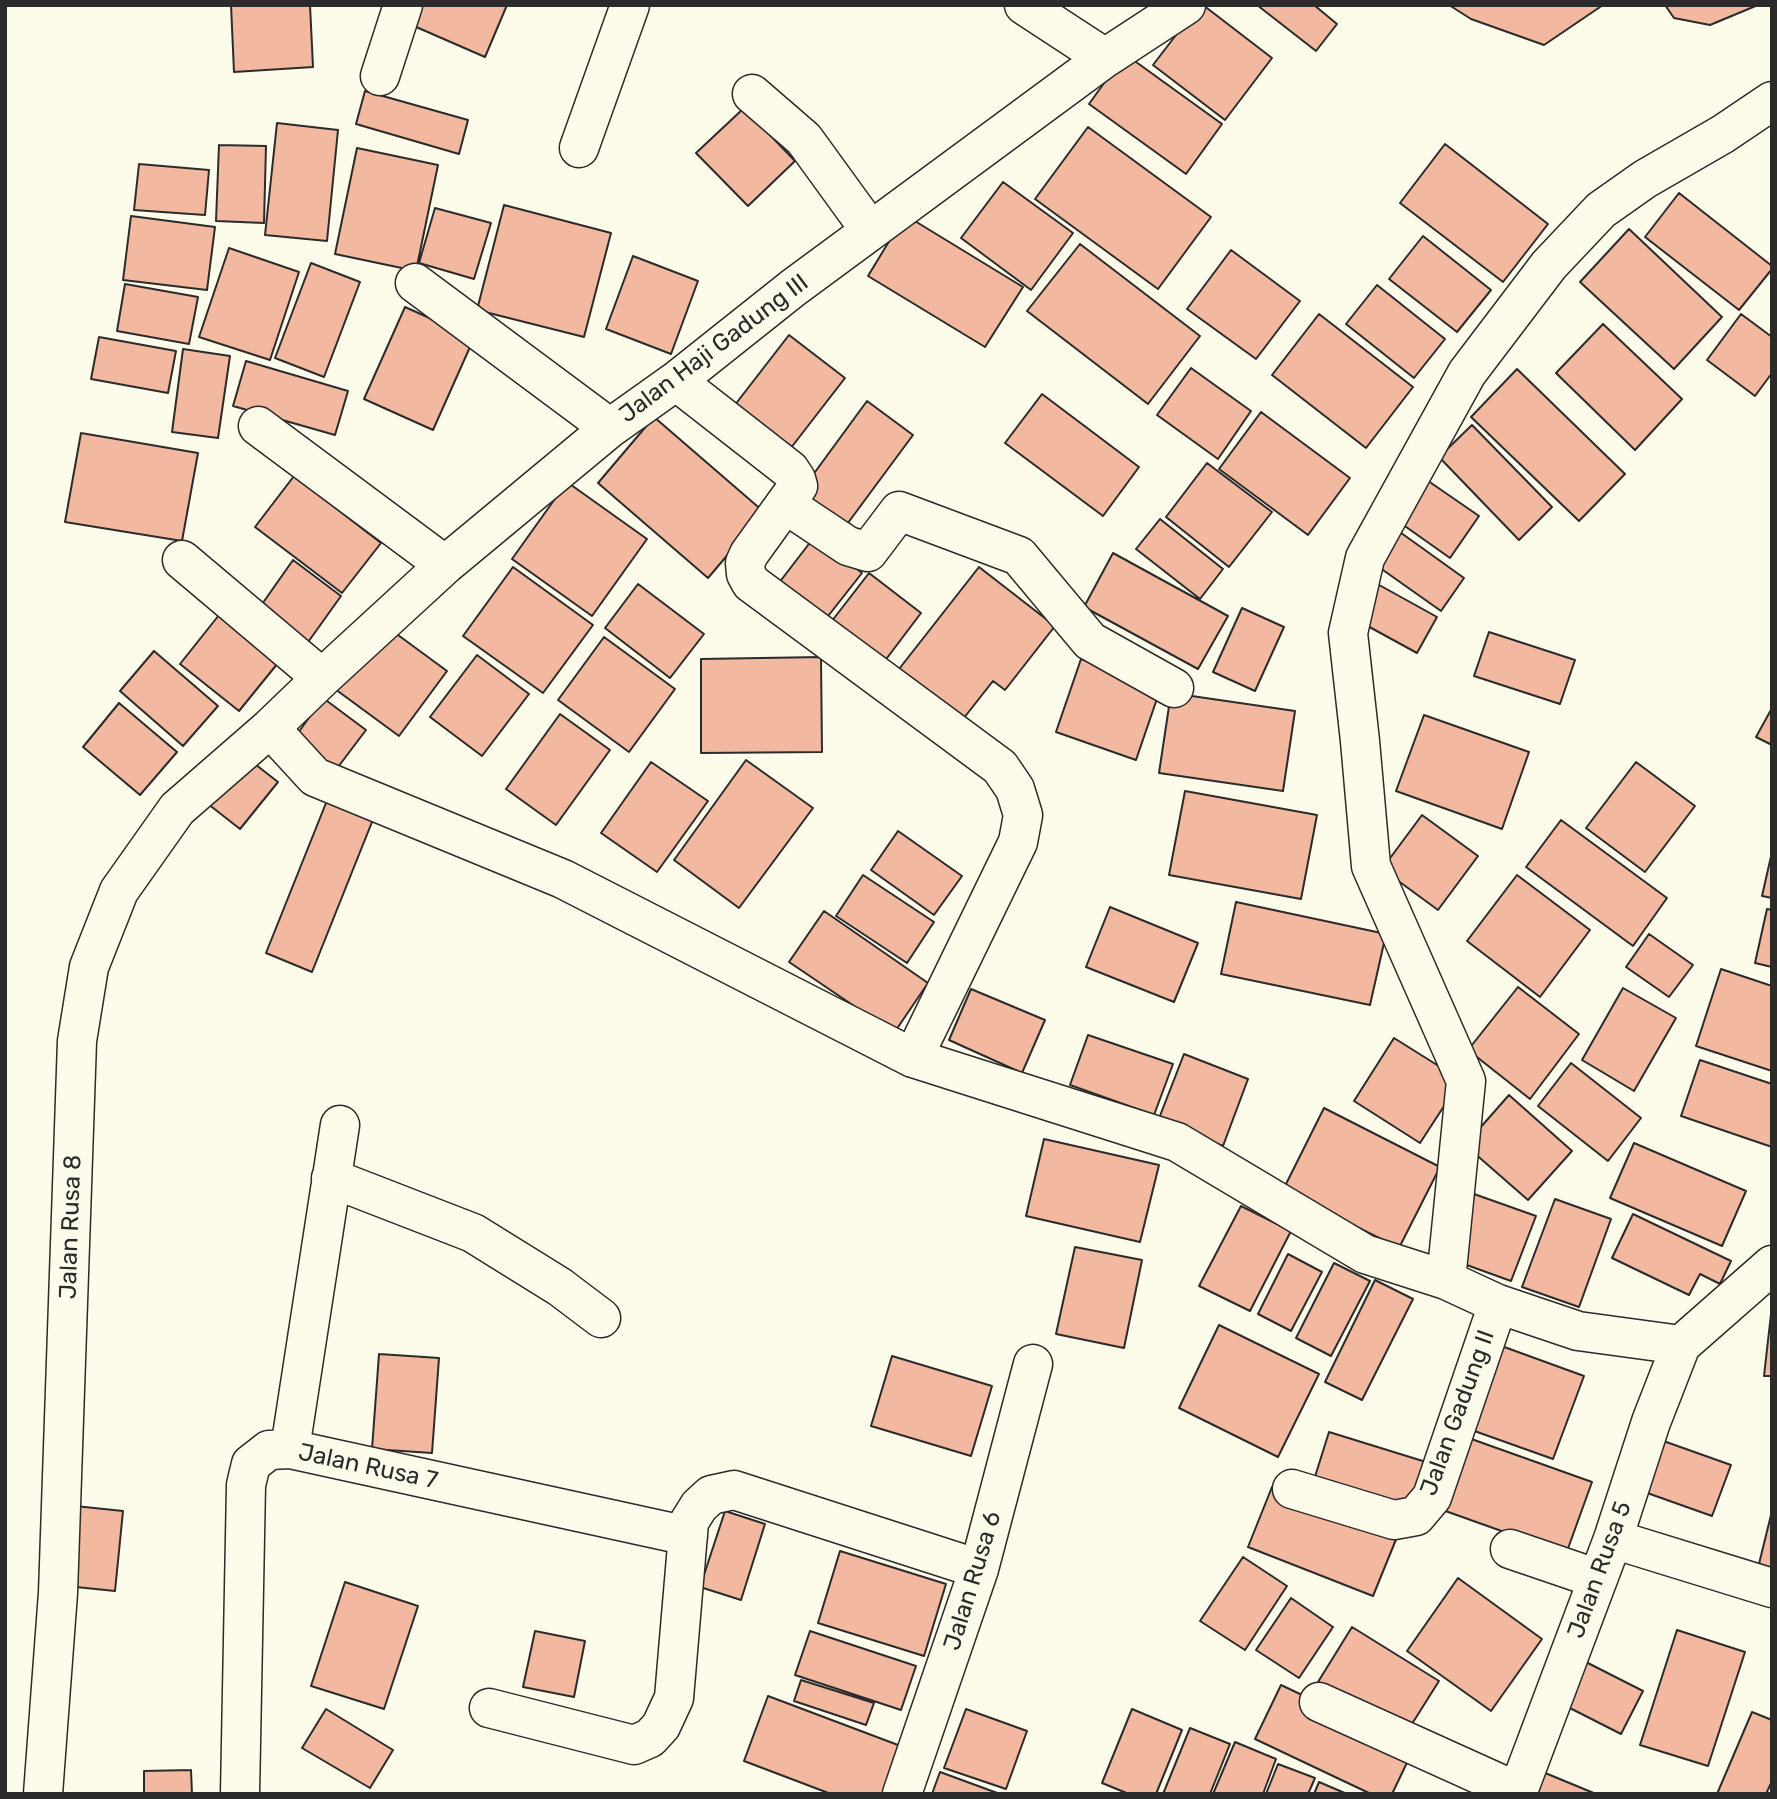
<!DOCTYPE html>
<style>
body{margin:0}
#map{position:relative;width:1777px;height:1799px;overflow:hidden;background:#fdfbea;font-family:Rubik,sans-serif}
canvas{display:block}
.frame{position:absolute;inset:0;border:7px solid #2b2b2b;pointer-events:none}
</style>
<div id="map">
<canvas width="1777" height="1799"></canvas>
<div class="frame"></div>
</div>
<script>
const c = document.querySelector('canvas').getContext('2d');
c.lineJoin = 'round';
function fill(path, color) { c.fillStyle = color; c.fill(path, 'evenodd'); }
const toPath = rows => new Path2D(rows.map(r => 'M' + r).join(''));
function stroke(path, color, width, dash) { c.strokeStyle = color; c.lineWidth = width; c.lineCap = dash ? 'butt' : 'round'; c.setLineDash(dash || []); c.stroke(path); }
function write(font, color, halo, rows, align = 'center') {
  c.font = font + ' Rubik,sans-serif'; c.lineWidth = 5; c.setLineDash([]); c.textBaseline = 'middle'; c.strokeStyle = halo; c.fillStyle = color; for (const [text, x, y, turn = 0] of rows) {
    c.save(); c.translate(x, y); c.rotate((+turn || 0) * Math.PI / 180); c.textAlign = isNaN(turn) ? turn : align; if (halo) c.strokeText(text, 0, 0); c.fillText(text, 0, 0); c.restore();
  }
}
const building = toPath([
 [231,5,310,5,313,67,234,72,231,5],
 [415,5,507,5,485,57,407,23,415,5],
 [1199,5,1203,5,1272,58,1225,120,1153,65,1199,5],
 [1257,5,1314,5,1337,24,1316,51,1257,5],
 [1449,5,1603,5,1544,45,1471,19,1449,5],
 [1665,5,1758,5,1710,25,1674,18,1665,5],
 [1125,54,1222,124,1186,174,1089,104,1125,54],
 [365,91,468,120,459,154,356,124,365,91],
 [744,108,795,161,748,206,696,153,744,108],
 [277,123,338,130,327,241,265,235,277,123],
 [1088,127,1211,217,1158,289,1035,199,1088,127],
 [1445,144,1548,224,1503,282,1400,203,1445,144],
 [219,145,266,146,264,223,216,221,219,145],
 [357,148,438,165,416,271,335,254,357,148],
 [139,164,209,170,205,215,134,210,139,164],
 [1003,182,1073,233,1031,290,961,238,1003,182],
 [1679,193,1772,266,1772,269,1739,310,1645,237,1679,193],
 [504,205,611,233,584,337,477,310,504,205],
 [435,208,491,223,474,279,419,263,435,208],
 [905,215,1023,287,985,347,868,276,905,215],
 [131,216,215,227,207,290,123,280,131,216],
 [1629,229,1722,317,1674,369,1580,282,1629,229],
 [1423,236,1491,290,1457,332,1389,279,1423,236],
 [1080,244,1200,336,1148,404,1027,311,1080,244],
 [229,248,299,272,270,360,199,337,229,248],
 [1231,250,1300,301,1256,359,1187,309,1231,250],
 [633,256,698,281,671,354,606,329,633,256],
 [311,263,360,282,324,377,275,358,311,263],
 [125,284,198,297,189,344,117,331,125,284],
 [1377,285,1445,339,1414,378,1346,324,1377,285],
 [405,307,474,338,433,430,364,399,405,307],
 [1319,314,1413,387,1366,448,1272,375,1319,314],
 [1741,314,1772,337,1772,373,1755,396,1707,360,1741,314],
 [1603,324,1682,399,1635,450,1556,373,1603,324],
 [789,335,845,378,787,453,731,410,789,335],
 [99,337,176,351,168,393,91,379,99,337],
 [183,349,230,356,218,438,172,432,183,349],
 [246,361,348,391,335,435,233,406,246,361],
 [1191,368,1251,411,1218,459,1157,415,1191,368],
 [1517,369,1625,474,1579,521,1471,417,1517,369],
 [1042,394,1139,467,1103,516,1005,443,1042,394],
 [867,401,913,435,842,531,796,498,867,401],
 [1261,412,1350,478,1308,535,1219,469,1261,412],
 [654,417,764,512,708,578,598,483,654,417],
 [1472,425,1552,507,1519,540,1439,457,1472,425],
 [81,433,198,453,182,541,65,522,81,433],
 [1207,463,1272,512,1229,567,1166,517,1207,463],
 [294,476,381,543,342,593,255,527,294,476],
 [1421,476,1479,516,1450,558,1392,517,1421,476],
 [567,482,647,539,592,616,512,559,567,482],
 [1160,519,1223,569,1200,599,1136,549,1160,519],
 [1397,530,1464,578,1441,611,1373,563,1397,530],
 [815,536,862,573,821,625,775,588,815,536],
 [1113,553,1228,616,1198,669,1084,607,1113,553],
 [293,560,341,596,301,652,253,617,293,560],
 [513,567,593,625,543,693,463,636,513,567],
 [979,567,1055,626,1005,690,993,681,956,728,892,678,979,567],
 [869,573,921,613,881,666,828,626,869,573],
 [1372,581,1437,617,1417,653,1353,618,1372,581],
 [638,584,704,634,670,678,605,628,638,584],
 [1242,608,1284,627,1255,691,1213,672,1242,608],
 [223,610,282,658,239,711,180,664,223,610],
 [383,624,447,671,399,736,335,689,383,624],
 [1489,632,1575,660,1560,704,1474,676,1489,632],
 [604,637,675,689,629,752,558,700,604,637],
 [154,651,218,706,183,746,120,691,154,651],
 [477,655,529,694,482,756,430,717,477,655],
 [821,657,822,752,701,753,701,659,821,657],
 [1081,659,1161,687,1136,760,1056,732,1081,659],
 [1171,693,1295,711,1283,791,1159,773,1171,693],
 [323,698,366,730,335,771,293,740,323,698],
 [119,703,177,752,140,795,83,747,119,703],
 [1772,708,1772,745,1756,737,1772,708],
 [560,714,610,750,556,825,506,789,560,714],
 [1424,715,1529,752,1502,829,1396,791,1424,715],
 [242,754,278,782,240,829,203,800,242,754],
 [746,760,813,808,739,908,674,860,746,760],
 [651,762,708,801,657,872,601,833,651,762],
 [1636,762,1695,806,1645,872,1586,828,1636,762],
 [1185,791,1317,815,1301,899,1169,875,1185,791],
 [328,798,374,817,312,972,266,953,328,798],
 [1422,815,1478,856,1438,910,1382,869,1422,815],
 [1561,820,1667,898,1633,946,1526,867,1561,820],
 [898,831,962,876,934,915,871,870,898,831],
 [1772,852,1772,898,1762,896,1772,852],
 [863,875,934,922,907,963,836,916,863,875],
 [1517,875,1590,930,1540,997,1467,941,1517,875],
 [1236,902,1386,934,1370,1005,1221,974,1236,902],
 [1110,907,1198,943,1174,1002,1086,967,1110,907],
 [1767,909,1772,910,1772,967,1755,963,1767,909],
 [824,911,928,983,894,1033,789,962,824,911],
 [1649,934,1693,965,1669,997,1626,967,1649,934],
 [1721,969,1772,986,1772,1071,1696,1046,1721,969],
 [1518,987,1579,1034,1530,1099,1468,1050,1518,987],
 [1623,988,1676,1018,1634,1091,1582,1060,1623,988],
 [971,989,1045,1020,1022,1073,949,1040,971,989],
 [1088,1035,1173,1064,1154,1115,1070,1085,1088,1035],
 [1394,1038,1461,1080,1420,1143,1354,1101,1394,1038],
 [1184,1054,1248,1079,1223,1146,1158,1121,1184,1054],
 [1700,1060,1772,1084,1772,1147,1681,1116,1700,1060],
 [1571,1063,1641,1118,1608,1161,1538,1106,1571,1063],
 [1509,1095,1572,1151,1528,1200,1465,1145,1509,1095],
 [1324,1108,1440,1167,1399,1248,1283,1190,1324,1108],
 [1044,1139,1159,1165,1140,1242,1026,1216,1044,1139],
 [1634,1143,1746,1191,1722,1246,1610,1198,1634,1143],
 [1474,1194,1536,1216,1511,1281,1450,1259,1474,1194],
 [1555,1199,1611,1219,1579,1307,1522,1287,1555,1199],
 [1241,1206,1291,1231,1250,1311,1199,1286,1241,1206],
 [1633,1214,1731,1261,1720,1284,1700,1274,1689,1295,1612,1258,1633,1214],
 [1075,1247,1142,1260,1124,1348,1056,1334,1075,1247],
 [1288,1254,1322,1272,1291,1331,1258,1314,1288,1254],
 [1334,1263,1370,1281,1331,1356,1296,1338,1334,1263],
 [1375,1280,1413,1299,1362,1400,1325,1382,1375,1280],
 [1771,1314,1772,1314,1772,1376,1764,1376,1771,1314],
 [1219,1325,1319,1374,1278,1457,1179,1408,1219,1325],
 [1496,1344,1584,1376,1553,1459,1466,1428,1496,1344],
 [379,1354,439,1358,432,1453,372,1449,379,1354],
 [892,1356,992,1386,971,1456,871,1426,892,1356],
 [1329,1432,1426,1462,1411,1513,1313,1483,1329,1432],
 [1463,1436,1592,1482,1566,1554,1437,1508,1463,1436],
 [1655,1438,1731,1465,1712,1516,1636,1489,1655,1438],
 [1272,1487,1397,1537,1373,1596,1248,1547,1272,1487],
 [75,1506,123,1511,115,1591,66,1586,75,1506],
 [725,1511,765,1524,741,1600,700,1587,725,1511],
 [1772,1511,1772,1580,1756,1576,1772,1511],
 [840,1551,946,1584,924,1656,818,1623,840,1551],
 [1243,1557,1287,1586,1245,1650,1200,1621,1243,1557],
 [1458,1578,1542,1639,1491,1711,1407,1651,1458,1578],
 [345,1582,418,1606,384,1709,311,1686,345,1582],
 [1291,1598,1333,1627,1299,1678,1256,1650,1291,1598],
 [1352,1627,1439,1681,1405,1735,1318,1682,1352,1627],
 [1677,1630,1745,1652,1708,1766,1640,1745,1677,1630],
 [535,1631,585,1641,574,1697,523,1687,535,1631],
 [810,1631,916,1666,901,1710,795,1675,810,1631],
 [1580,1659,1643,1691,1621,1734,1558,1702,1580,1659],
 [801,1680,874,1703,866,1725,794,1701,801,1680],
 [1281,1685,1414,1748,1392,1794,1371,1794,1255,1739,1281,1685],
 [768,1696,906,1748,889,1794,831,1794,744,1761,768,1696],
 [326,1709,393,1750,370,1788,302,1748,326,1709],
 [966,1709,1027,1731,1006,1789,944,1768,966,1709],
 [1132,1709,1182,1730,1156,1794,1129,1794,1102,1783,1132,1709],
 [1752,1712,1772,1720,1772,1781,1766,1794,1717,1794,1752,1712],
 [1190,1728,1230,1744,1210,1794,1163,1794,1190,1728],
 [1235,1742,1276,1759,1263,1794,1213,1794,1235,1742],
 [1278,1764,1315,1778,1308,1794,1266,1794,1278,1764],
 [191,1770,192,1794,144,1794,144,1771,191,1770],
 [1538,1770,1596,1794,1528,1794,1538,1770],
 [940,1772,1000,1794,932,1794,940,1772],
 [1319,1782,1347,1794,1314,1794,1319,1782]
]);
const minor = toPath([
 [1024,5,1105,58],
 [380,76,403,5],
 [752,94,804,139,870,230],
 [579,148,630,5],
 [415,283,610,428],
 [676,381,790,470,796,479,798,486,749,554,745,563,746,574,751,583,1000,767,1015,789,1023,815,1018,842,913,1058],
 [258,426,445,565],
 [785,504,848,546,868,552,899,511,1019,556,1090,641,1174,688],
 [182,560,322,678],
 [270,728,315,777,563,879,913,1058,1177,1142,1365,1254,1446,1280,1498,1304,1578,1331,1681,1345],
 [331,1178,473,1233,560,1287,601,1318],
 [1446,1280,1466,1081,1371,866,1360,741,1348,633,1365,558,1467,373,1549,265,1601,210,1645,179,1723,134,1772,101],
 [290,1449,340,1125],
 [1292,1489,1394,1520,1416,1516,1432,1497,1498,1304],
 [1613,1539,1772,1588],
 [1510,1549,1598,1579],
 [1319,1702,1518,1792],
 [489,1708,634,1745,650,1738,661,1726,674,1698,689,1522,699,1506,711,1495,734,1490,979,1569],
 [43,1794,58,1593,77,1041,89,967,119,891,177,809,270,728,322,678,445,565,610,428,676,381,793,288,1105,58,1186,5],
 [240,1794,246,1485,251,1464,269,1450,290,1449,688,1536],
 [902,1794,979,1569,1033,1364],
 [1517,1794,1613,1539,1651,1422,1681,1345,1772,1265]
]);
const streetNames = [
 ["Jalan Haji Gadung III",714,349,-37],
 ["Jalan Rusa 8",71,1227,-88],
 ["Jalan Gadung II",1458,1413,-70],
 ["Jalan Rusa 7",368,1467,12],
 ["Jalan Rusa 5",1600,1570,-70],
 ["Jalan Rusa 6",973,1581,-73]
];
fill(building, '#f2b8a0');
stroke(building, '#2b2b2b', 2);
stroke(minor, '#2b2b2b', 41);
stroke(minor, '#fdfbea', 38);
write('24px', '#2b2b2b', '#fdfbea', streetNames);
</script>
